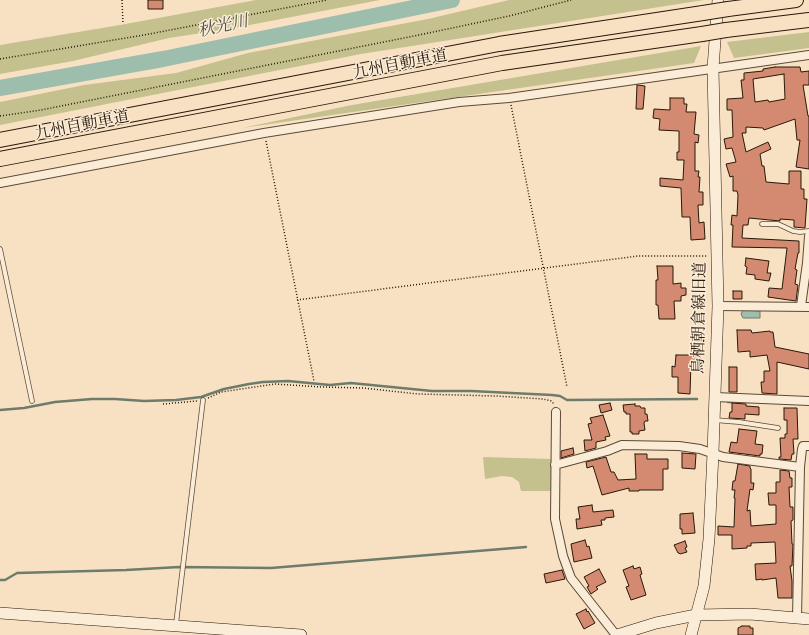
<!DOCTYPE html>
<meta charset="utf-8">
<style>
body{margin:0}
canvas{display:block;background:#f7e1c2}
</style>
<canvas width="809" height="635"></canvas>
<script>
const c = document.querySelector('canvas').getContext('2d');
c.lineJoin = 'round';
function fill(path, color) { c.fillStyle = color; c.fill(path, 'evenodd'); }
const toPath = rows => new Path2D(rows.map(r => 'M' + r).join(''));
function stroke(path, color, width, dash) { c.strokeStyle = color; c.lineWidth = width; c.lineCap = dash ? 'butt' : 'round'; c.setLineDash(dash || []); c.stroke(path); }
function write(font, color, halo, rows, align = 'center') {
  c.font = font + ' "Libre Bodoni","Noto Serif JP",serif'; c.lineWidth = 3; c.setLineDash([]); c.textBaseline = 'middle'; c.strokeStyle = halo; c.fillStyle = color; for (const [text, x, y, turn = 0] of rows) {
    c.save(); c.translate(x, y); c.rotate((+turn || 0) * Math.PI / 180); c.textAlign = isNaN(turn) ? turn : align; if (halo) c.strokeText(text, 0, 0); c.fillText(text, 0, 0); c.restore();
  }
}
const green = toPath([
 [256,0,380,0,234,28,169,38,73,61,0,74,0,45,120,25],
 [509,0,704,0,361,54,0,125,0,102,84,85,176,73,248,53,428,19],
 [809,32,809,48,734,58,727,42],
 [701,46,694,63,242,128,352,105],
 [483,457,551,459,552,491,521,491,519,482,512,477,502,476,485,479]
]);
const water = toPath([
 [743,310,760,311,760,318,743,318,741,314,743,310]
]);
const stream = toPath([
 [728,402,749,402],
 [0,410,24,408,55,402,92,399,115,399,144,401,176,400,201,397,224,389,249,384,263,382,288,381,330,385,351,383,432,391,471,391,552,395,560,396,567,400,697,399],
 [0,580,5,580,17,573,126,570,179,567,271,568,526,547]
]);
const river = toPath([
 [0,88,163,59,452,0]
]);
const building = toPath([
 [148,0,163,0,163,9,148,9,148,0],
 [775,67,800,67,801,72,809,71,809,85,803,85,808,116,809,116,809,169,796,167,800,140,797,140,795,119,764,130,763,128,746,127,746,133,742,133,746,152,768,142,771,149,760,154,762,166,764,166,766,182,789,184,789,171,801,171,801,189,804,189,804,199,807,199,805,228,794,227,794,220,780,219,780,221,749,218,748,225,743,225,742,238,799,241,799,253,798,253,795,269,797,270,795,284,798,285,796,301,768,297,769,288,782,289,787,248,732,247,733,225,731,225,732,215,737,216,738,195,737,191,733,191,733,176,730,177,726,164,736,162,732,148,726,149,724,139,733,137,732,110,727,110,727,99,743,98,741,80,744,80,744,73,763,71,763,69,775,67],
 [784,74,785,99,769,102,768,100,755,102,753,79,784,74],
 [637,85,645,86,643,109,636,109,637,85],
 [670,98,684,98,684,104,687,104,686,112,696,112,694,134,699,135,698,143,695,142,695,171,699,171,698,177,700,177,699,192,703,192,703,205,698,205,699,223,704,222,705,239,691,240,690,217,682,217,681,188,660,186,660,178,683,180,684,160,677,160,677,152,679,152,679,131,659,130,660,119,653,118,654,109,670,110,670,98],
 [746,258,769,261,767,273,771,273,769,281,755,279,755,275,746,274,747,267,745,266,746,258],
 [657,266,673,266,673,284,681,283,681,288,686,288,686,295,681,296,681,301,674,301,675,319,659,319,658,305,656,305,656,280,658,280,657,266],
 [733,291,742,291,742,299,733,299,733,291],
 [737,330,751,330,752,333,770,331,770,332,773,332,775,347,809,354,809,369,777,362,777,394,762,393,761,382,764,382,764,371,770,371,767,355,750,357,750,351,738,352,737,330],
 [695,335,704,335,703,352,694,352,695,335],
 [676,355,700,355,700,363,691,362,690,394,678,393,678,377,672,377,672,366,675,367,676,355],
 [729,367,737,367,737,392,729,392,729,367],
 [610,403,612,410,601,413,599,405,610,403],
 [732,403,746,404,746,406,759,407,759,415,745,414,745,419,729,418,730,412,732,412,732,403],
 [635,404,635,406,640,406,641,408,645,408,645,414,647,414,648,421,645,421,644,423,645,430,639,431,639,434,632,434,632,432,630,432,630,414,626,414,626,412,624,412,623,405,635,404],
 [784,408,797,408,798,439,793,439,794,454,792,454,791,460,779,459,779,457,781,457,780,438,785,438,785,434,787,434,787,420,784,420,784,408],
 [603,415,610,436,605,437,606,440,596,442,596,448,585,451,584,440,592,440,588,424,592,423,590,418,603,415],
 [739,429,757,431,755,444,763,445,762,454,760,454,760,456,729,452,731,442,737,443,739,429],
 [573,448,574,454,561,458,561,451,573,448],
 [682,453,696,454,695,469,682,468,682,453],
 [635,454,647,454,647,459,668,459,668,469,663,469,663,490,639,490,639,491,629,491,629,488,602,495,593,466,587,468,586,462,606,457,611,472,614,472,618,480,636,479,635,454],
 [738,464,750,466,750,468,751,469,751,483,754,483,753,490,750,489,747,511,750,510,751,526,776,524,776,505,769,505,768,493,776,493,776,482,780,482,780,470,789,471,790,478,792,478,792,487,789,487,790,507,793,507,793,520,791,521,792,544,793,544,792,566,790,566,792,581,792,598,778,598,776,578,762,580,762,579,756,580,755,564,776,563,775,542,751,543,751,546,747,546,747,548,732,549,732,535,718,535,718,526,734,527,735,498,734,498,735,490,732,490,733,481,735,481,738,464],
 [592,505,593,512,613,510,614,517,605,518,605,520,601,520,602,525,577,529,576,519,580,519,578,507,592,505],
 [693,513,695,533,682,534,682,529,680,529,680,514,693,513],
 [585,540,587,547,589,546,592,558,574,562,571,544,585,540],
 [685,541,687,547,685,548,687,552,680,554,679,553,678,553,674,545,685,541],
 [633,566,634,569,640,567,642,574,640,575,646,595,631,600,626,587,629,586,623,570,633,566],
 [599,569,606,582,596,587,598,589,591,594,587,587,589,586,584,577,599,569],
 [562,570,565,579,546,583,544,574,562,570],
 [586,609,587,612,588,611,595,623,584,629,576,614,586,609],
 [742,626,750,626,750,628,753,628,753,635,738,635,738,628,742,626]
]);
const path = toPath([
 [122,0,123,24],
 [0,59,144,35,327,0],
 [511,105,567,387],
 [0,116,41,110,419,35,509,16,571,0],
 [266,141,314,381],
 [297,300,638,256,707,256],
 [208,398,221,392,275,384,322,387,363,388,418,394,496,396,543,399,551,401,554,404],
 [163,404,197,401]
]);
const lane = toPath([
 [762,224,778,224,793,231,800,232,809,231],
 [0,249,32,401],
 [714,420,739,422,778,428],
 [176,624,203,400]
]);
const street = toPath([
 [0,183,264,133,459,102,509,98,809,55],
 [718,306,809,307],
 [801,306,807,263,809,236],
 [715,397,809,401],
 [556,412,555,519,563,556,571,578,616,635],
 [555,465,607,451,622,445,679,446,700,449,723,457,800,467],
 [797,618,800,467,802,449,803,446,809,446]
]);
const secondary = toPath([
 [0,613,301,635],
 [617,635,656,623,696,615,750,614,809,619],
 [691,635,704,586,709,539,713,453,718,306,713,68,718,0]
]);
const highway = toPath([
 [728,9,796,0],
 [726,30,809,20],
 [0,140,499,44,703,13],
 [0,159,502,63,702,34]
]);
const highwayBridge = toPath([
 [703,13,728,9],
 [702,34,726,30]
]);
const streetNames = [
 ["九州自動車道",400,65,-11],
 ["九州自動車道",82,126,-11],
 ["鳥栖朝倉線旧道",700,318,-89]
];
const waterNames = [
 ["秋光川",223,27,-12]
];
fill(green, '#c4c18e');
fill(water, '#9ebead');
stroke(water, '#6f7c6b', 1);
stroke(stream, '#6f7c6b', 2.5);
stroke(river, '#9ebead', 16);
fill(building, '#d38a70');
stroke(building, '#291809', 1);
stroke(lane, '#5c4a37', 5.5);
stroke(street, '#5c4a37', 10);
stroke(secondary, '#291809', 12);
stroke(highway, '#291809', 16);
stroke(path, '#291809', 1.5, [1, 2]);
stroke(lane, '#faecd7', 4);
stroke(street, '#faecd7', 8);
stroke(secondary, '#faecd7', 11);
stroke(highway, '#f7e1c2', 14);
stroke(highwayBridge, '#291809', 16, []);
stroke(highwayBridge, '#f7e1c2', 14);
write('16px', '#291809', '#faecd7', streetNames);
write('italic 17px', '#525242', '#faecd7', waterNames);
</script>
